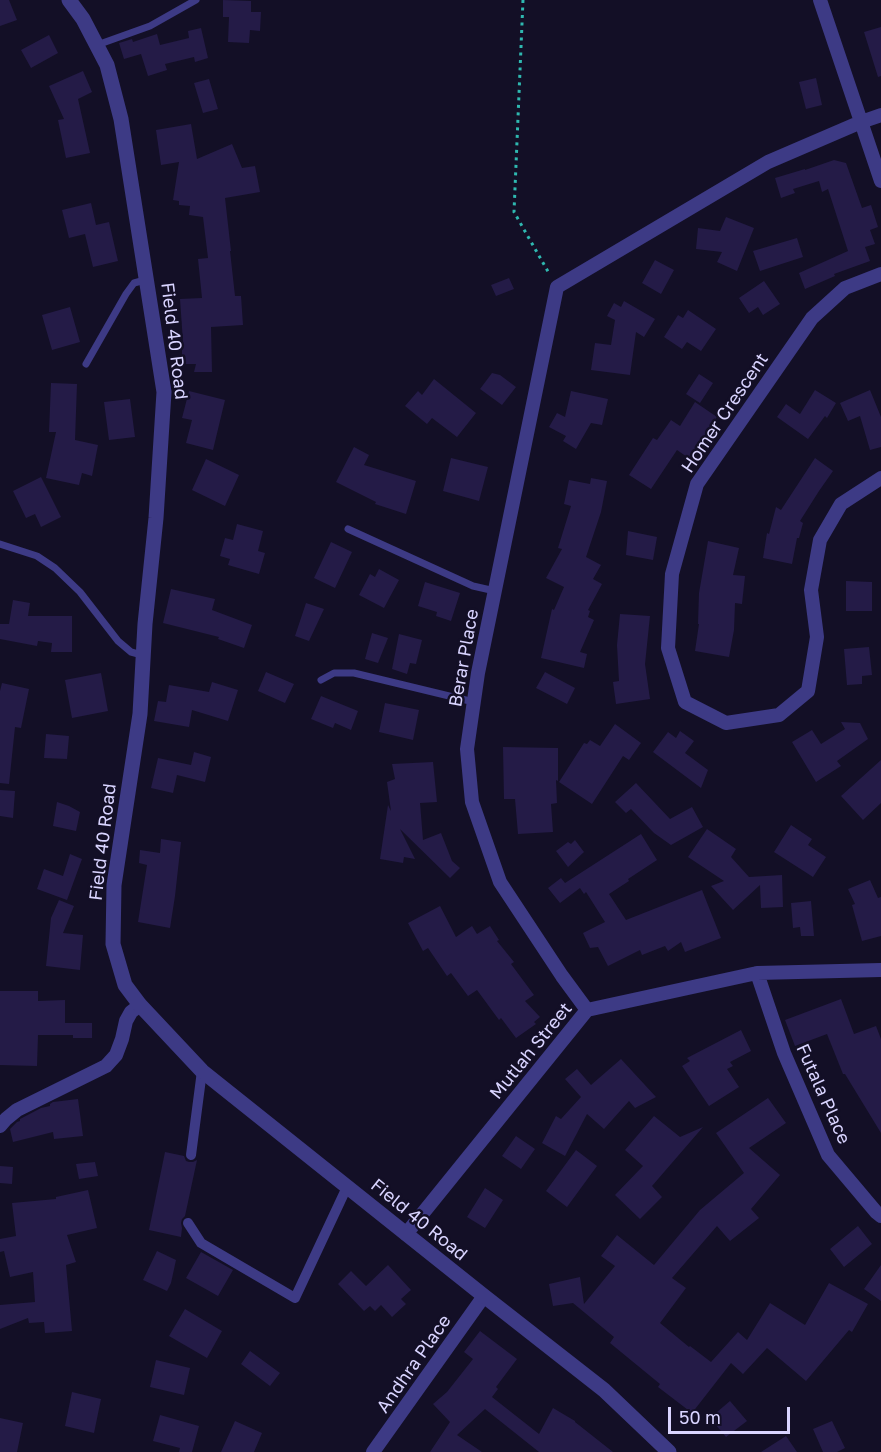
<!DOCTYPE html>
<style>
body{margin:0}
#map{position:relative;width:881px;height:1452px;overflow:hidden;background:#130f26;font-family:"Golos Text",sans-serif}
canvas{display:block}
.scale{position:absolute;left:668px;top:1407px;width:122px;height:27px;box-sizing:border-box;border:3px solid #d9d4ff;border-top:0;padding-left:8px;font-size:18px;line-height:21px;white-space:nowrap;color:#d9d4ff;-webkit-text-stroke:4px #130f26;paint-order:stroke}
</style>
<div id="map">
<canvas width="881" height="1452"></canvas>
<div class="scale">50 m</div>
</div>
<script>
const c = document.querySelector('canvas').getContext('2d');
c.lineJoin = 'round';
function fill(path, color) { c.fillStyle = color; c.fill(path, 'evenodd'); }
const toPath = rows => new Path2D(rows.map(r => 'M' + r).join(''));
function stroke(path, color, width, dash) { c.strokeStyle = color; c.lineWidth = width; c.lineCap = dash ? 'butt' : 'round'; c.setLineDash(dash || []); c.stroke(path); }
function write(font, color, halo, rows, align = 'center') {
  c.font = font + ' "Golos Text",sans-serif'; c.lineWidth = 5; c.setLineDash([]); c.textBaseline = 'middle'; c.strokeStyle = halo; c.fillStyle = color; for (const [text, x, y, turn = 0] of rows) {
    c.save(); c.translate(x, y); c.rotate((+turn || 0) * Math.PI / 180); c.textAlign = isNaN(turn) ? turn : align; if (halo) c.strokeText(text, 0, 0); c.fillText(text, 0, 0); c.restore();
  }
}
const building = toPath([
 [0,0,9,0,17,20,0,26],
 [223,0,251,1,251,12,261,12,260,31,250,30,249,43,228,42,229,17,223,17],
 [881,27,881,76,878,77,864,32],
 [201,28,208,58,195,62,194,57,165,64,167,70,148,76,141,54,124,59,119,43,132,39,133,42,157,34,160,45,189,38,188,31],
 [49,35,58,53,31,68,21,50],
 [83,71,92,92,78,99,90,153,66,158,58,120,64,119,49,86],
 [816,78,822,105,806,109,799,82],
 [209,79,218,109,203,113,194,83],
 [191,124,197,159,232,144,242,168,255,166,260,192,225,198,231,251,230,251,235,296,241,296,243,325,211,327,212,372,194,372,196,364,182,364,182,342,183,342,180,299,202,298,198,259,208,258,203,217,189,215,190,206,179,205,179,201,173,200,179,162,161,165,156,130],
 [834,160,846,163,862,208,871,205,878,227,870,230,875,244,865,247,870,261,834,274,835,276,805,289,799,273,848,251,828,189,822,192,819,181,793,189,795,193,781,198,775,178,805,169,805,170],
 [91,203,96,225,109,222,118,261,93,267,85,234,69,238,62,210],
 [726,217,754,228,737,271,717,262,722,252,696,249,698,228,720,231],
 [797,238,803,257,760,271,753,251],
 [655,260,674,270,661,294,642,283],
 [509,278,514,289,496,296,491,285],
 [764,281,780,304,763,315,758,307,749,313,739,298],
 [624,301,655,319,644,337,636,332,630,375,591,370,595,343,611,345,615,320,607,316,614,303,621,307],
 [70,307,80,342,52,350,42,315],
 [688,310,716,329,701,351,687,342,682,349,664,337,678,315,683,318],
 [492,373,500,375,516,387,502,405,480,389],
 [699,374,713,383,700,403,686,394],
 [434,379,476,413,457,437,432,418,427,424,405,406,418,391,422,395],
 [51,383,77,384,75,440,98,445,92,476,82,473,79,485,46,478,56,432,49,432],
 [815,390,836,403,827,418,825,416,808,439,777,417,786,404,800,414],
 [870,390,881,417,881,447,870,450,860,416,848,421,840,403],
 [189,391,225,400,213,450,186,443,192,420,182,418],
 [571,391,608,399,602,425,591,423,576,449,563,441,566,436,549,427,557,413,565,417],
 [130,399,135,437,109,440,104,402],
 [695,402,717,417,690,459,677,450,651,489,629,475,653,438,657,440,671,420,680,426],
 [354,447,369,455,364,465,416,481,406,514,375,504,376,502,336,482],
 [451,458,488,467,479,501,443,491],
 [815,458,833,471,819,491,800,521,803,523,799,538,797,538,792,564,763,558,767,533,769,534,776,507,781,510],
 [206,459,239,475,225,506,192,490],
 [41,477,61,517,41,527,35,514,26,518,13,491],
 [591,478,607,481,601,512,586,557,601,565,593,579,602,584,588,610,590,611,588,617,594,620,580,652,587,654,584,668,541,658,552,609,554,610,564,587,546,578,562,549,558,548,571,506,564,504,569,480,590,484],
 [237,524,263,531,258,551,265,553,259,574,228,565,230,559,220,556,225,538,233,540],
 [628,531,657,537,653,560,626,555],
 [708,541,739,548,733,575,745,576,742,604,735,603,734,630,729,657,695,651,699,624,698,624,699,593],
 [331,542,352,552,335,588,314,578],
 [379,569,399,580,384,608,359,595,370,574,375,577],
 [846,581,872,582,872,611,846,611],
 [425,582,460,593,451,621,436,616,437,612,418,606],
 [171,589,215,599,212,610,252,625,244,648,218,639,219,637,163,623],
 [13,600,30,603,28,616,72,616,72,652,51,652,52,643,38,641,37,646,0,639,0,624,9,624],
 [306,603,324,609,309,641,295,636],
 [620,614,650,616,645,664,650,699,616,704,613,682,619,681,617,645],
 [372,633,388,638,378,663,365,659],
 [399,634,422,640,416,664,410,663,407,674,392,669],
 [869,647,872,675,862,676,862,684,847,685,844,649],
 [266,672,294,684,285,703,258,691],
 [545,672,575,688,567,704,536,688],
 [101,673,108,711,72,718,65,680],
 [212,682,238,690,228,721,192,710,189,727,154,721,158,701,166,702,169,685,209,692],
 [2,683,29,689,21,728,15,727,9,784,0,783,0,691],
 [321,696,358,711,351,730,335,723,333,728,311,719],
 [385,703,419,710,413,740,379,732],
 [841,722,860,723,868,739,837,761,841,766,816,782,792,742,812,730,821,744,845,729],
 [615,724,641,743,629,760,623,756,592,804,559,782,584,743,587,744,590,740,600,746],
 [680,731,694,741,685,753,708,770,701,788,653,752,668,732,676,738],
 [46,734,69,736,67,759,44,758],
 [503,747,558,748,558,781,556,780,557,803,551,804,553,832,518,834,515,799,504,799],
 [194,752,211,757,205,782,177,775,173,793,151,788,158,758,191,765],
 [881,760,881,803,863,820,841,796],
 [433,762,437,802,420,803,423,840,441,833,452,861,460,868,450,878,400,829,415,859,404,857,403,863,380,859,388,805,391,811,387,782,395,779,392,764],
 [636,783,670,819,692,807,703,827,671,845,654,833,631,809,626,813,615,802],
 [0,790,15,791,13,818,0,816],
 [57,802,69,806,80,812,76,831,53,826],
 [791,825,812,839,808,845,826,857,813,877,774,852],
 [707,829,736,849,731,857,749,877,782,875,783,907,761,908,760,885,733,910,711,886,724,881,688,857],
 [641,834,657,860,628,879,629,881,609,894,626,920,702,890,721,938,685,952,681,942,668,951,665,946,642,955,640,950,608,966,598,947,590,948,583,933,605,922,586,892,584,894,580,888,560,903,548,888,561,878,565,883],
 [161,839,181,842,175,896,170,928,138,922,147,865,139,863,140,850,160,853],
 [575,840,584,852,568,867,556,851,568,842,571,844],
 [70,854,82,859,67,900,37,889,44,869,63,876],
 [870,880,878,898,881,897,881,936,862,941,852,905,855,904,848,889],
 [59,900,74,906,63,933,83,935,80,970,46,966,51,918],
 [811,901,814,936,801,936,800,927,793,928,791,903],
 [440,906,456,937,472,926,477,934,490,926,499,940,497,941,514,962,511,964,534,995,525,1001,540,1017,534,1022,536,1024,516,1038,501,1018,499,1020,477,990,468,996,451,973,447,976,428,948,423,951,408,923],
 [0,991,38,991,38,1001,65,1000,65,1023,92,1023,92,1038,73,1038,73,1035,38,1035,37,1066,0,1065],
 [841,999,854,1034,876,1026,881,1039,881,1133,845,1074,843,1074,827,1034,795,1046,785,1020],
 [741,1030,751,1051,730,1062,733,1066,727,1069,739,1087,709,1106,682,1066,690,1061,687,1058],
 [621,1059,656,1097,635,1108,629,1101,604,1129,587,1114,565,1156,542,1143,556,1116,561,1119,581,1097,565,1079,577,1069,591,1085],
 [768,1098,786,1123,749,1148,780,1175,751,1209,759,1218,730,1241,717,1226,672,1278,686,1288,660,1323,689,1347,690,1346,711,1362,738,1332,747,1340,770,1303,805,1325,829,1283,868,1304,852,1332,849,1330,806,1381,767,1348,743,1374,731,1363,692,1413,658,1387,660,1384,610,1343,614,1337,573,1303,553,1306,549,1284,580,1277,584,1304,615,1266,601,1256,617,1235,654,1265,700,1210,744,1173,716,1133],
 [78,1099,83,1136,54,1139,53,1132,13,1142,10,1129,17,1122,20,1121,20,1119,22,1118,41,1108,50,1106,50,1104,53,1102],
 [654,1116,680,1137,703,1127,652,1186,662,1197,640,1219,615,1195,643,1166,625,1150],
 [516,1136,535,1149,521,1169,502,1156],
 [576,1150,597,1166,567,1207,546,1191],
 [165,1152,184,1156,186,1161,189,1162,193,1162,197,1160,185,1216,182,1219,181,1223,182,1228,181,1237,149,1230],
 [95,1162,98,1176,79,1179,76,1164],
 [0,1166,13,1167,12,1184,0,1183],
 [485,1188,503,1200,485,1228,467,1217],
 [88,1190,97,1228,67,1235,76,1262,66,1265,72,1331,45,1333,44,1322,29,1323,28,1318,0,1329,0,1305,35,1302,33,1272,10,1277,4,1251,0,1252,0,1239,16,1236,12,1203,56,1199,56,1197],
 [858,1226,872,1244,844,1267,830,1249],
 [157,1251,176,1260,171,1283,167,1291,143,1280],
 [201,1252,233,1270,218,1296,186,1278],
 [388,1265,411,1290,401,1299,406,1304,392,1317,381,1305,375,1311,370,1306,364,1311,338,1284,351,1271,366,1286],
 [881,1265,881,1301,864,1289],
 [185,1309,222,1331,207,1358,169,1336],
 [480,1331,517,1359,496,1387,498,1389,492,1397,539,1434,553,1408,575,1421,575,1422,613,1452,539,1452,485,1409,457,1435,482,1452,430,1452,450,1422,433,1404,447,1392,473,1359,464,1352],
 [250,1351,280,1373,270,1386,241,1364],
 [156,1360,190,1368,184,1395,150,1387],
 [72,1392,101,1399,94,1433,65,1426],
 [730,1401,747,1421,726,1437,710,1418],
 [160,1415,199,1426,192,1452,179,1452,180,1448,153,1441],
 [0,1418,23,1423,17,1452,0,1452],
 [235,1421,262,1433,254,1452,221,1452],
 [832,1421,845,1448,837,1452,823,1452,813,1429],
 [786,1436,797,1452,761,1452]
]);
const path = toPath([
 [523,0,514,212,550,275]
]);
const service = toPath([
 [97,45,150,26,196,0],
 [86,364,126,294,134,283,145,280],
 [348,529,473,586,495,591],
 [0,544,37,556,55,568,80,592,118,641,131,652,142,655],
 [321,680,334,673,354,673,474,702]
]);
const pedestrian = toPath([
 [191,1155,202,1071],
 [188,1223,201,1243,295,1298,347,1187]
]);
const minor = toPath([
 [820,0,881,181],
 [881,274,845,288,812,318,697,484,672,574,668,648,685,702,726,723,779,715,808,691,817,637,811,590,820,540,841,504,881,478],
 [757,973,784,1053,828,1155,876,1212,881,1216],
 [587,1010,562,976,500,882,472,802,467,749,478,673,557,287,768,162,861,122,881,115],
 [0,1126,6,1119,17,1110,106,1066,116,1055,122,1039,126,1021,131,1012,140,1005],
 [406,1234,587,1010,757,973,881,970],
 [373,1452,484,1296]
]);
const tertiary = toPath([
 [69,0,83,19,107,65,121,119,164,392,156,518,145,624,140,714,114,885,113,944,125,985,140,1005,202,1071,484,1296,604,1390,669,1452]
]);
const streetNames = [
 ["Field 40 Road",174,341,83],
 ["Homer Crescent",725,413,-56],
 ["Berar Place",464,658,-80],
 ["Field 40 Road",103,842,-83],
 ["Mutlah Street",531,1051,-51],
 ["Futala Place",823,1094,66],
 ["Field 40 Road",419,1220,39],
 ["Andhra Place",414,1364,-55]
];
fill(building, '#241b47');
stroke(path, '#2fb8b0', 3, [3, 4.5]);
stroke(service, '#3d3a85', 7);
stroke(pedestrian, '#3d3a85', 10);
stroke(minor, '#3d3a85', 14);
stroke(tertiary, '#3d3a85', 15);
write('18px', '#d9d4ff', '#130f26', streetNames);
</script>
